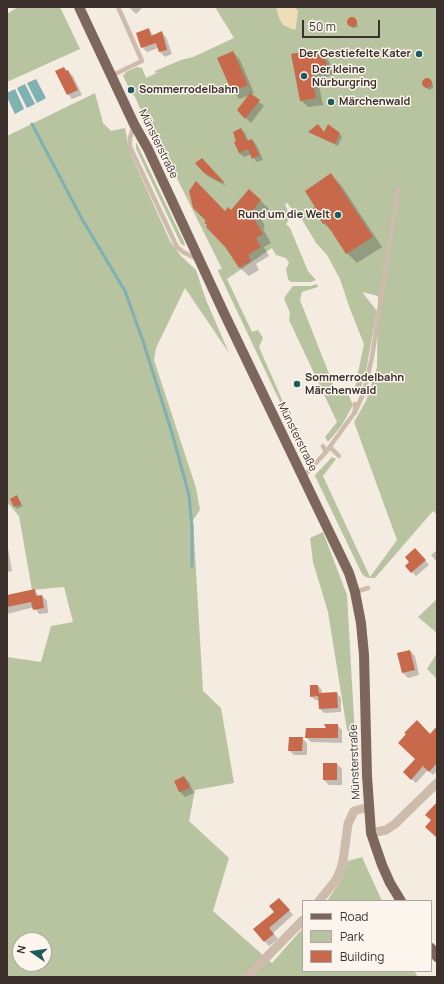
<!DOCTYPE html>
<meta charset="utf-8">
<style>
body{margin:0}
#map{position:relative;width:444px;height:984px;overflow:hidden;background:#f4ebe1;font-family:Manrope,sans-serif}
canvas{display:block}
.frame{position:absolute;inset:0;border:8px solid #3b302b;pointer-events:none}
.legend{position:absolute;left:302px;top:900px;width:130px;height:72px;box-sizing:border-box;background:#fbf5ee;border:1px solid #aea6a0;margin:0;padding:5px 7px;list-style:none;font-size:12px;color:#3b302b}
.legend li{display:flex;align-items:center;gap:8px;height:20px}
.legend b{width:20px;border:1px solid #aea6a0}
.north{position:absolute;left:12px;top:932px;width:40px;height:40px;box-sizing:border-box;background:#fbf5ee;border:1px solid #aea6a0;border-radius:50%;rotate:283deg;font-size:11px;font-weight:700;line-height:16px;text-align:center;color:#3b302b}
.north::after{content:'';display:block;margin:auto;width:14px;height:18px;background:#1f5a5e;clip-path:polygon(50% 0,100% 100%,50% 72%,0 100%)}
.scale{position:absolute;left:302px;top:20px;width:78px;height:18px;box-sizing:border-box;border:2px solid #3b302b;border-top:0;padding-left:5px;font-size:12px;line-height:14px;white-space:nowrap;color:#3b302b;-webkit-text-stroke:3px #fbf5ee;paint-order:stroke}
</style>
<div id="map">
<canvas width="444" height="984"></canvas>
<div class="frame"></div>
<ul class="legend">
<li><b style="height:5px;background:#7d675c"></b>Road</li>
<li><b style="height:11px;background:#b8c4a0"></b>Park</li>
<li><b style="height:11px;background:#c8694b"></b>Building</li>
</ul>
<div class="north">N</div>
<div class="scale">50 m</div>
</div>
<script>
const c = document.querySelector('canvas').getContext('2d');
c.lineJoin = 'round';
function fill(path, color) { c.fillStyle = color; c.fill(path, 'evenodd'); }
const toPath = rows => new Path2D(rows.map(r => 'M' + r).join(''));
function stroke(path, color, width, dash) { c.strokeStyle = color; c.lineWidth = width; c.lineCap = dash ? 'butt' : 'round'; c.setLineDash(dash || []); c.stroke(path); }
function write(font, color, halo, rows, align = 'center') {
  c.font = font + ' Manrope,sans-serif'; c.lineWidth = 3; c.setLineDash([]); c.textBaseline = 'middle'; c.strokeStyle = halo; c.fillStyle = color; for (const [text, x, y, turn = 0] of rows) {
    c.save(); c.translate(x, y); c.rotate((+turn || 0) * Math.PI / 180); c.textAlign = isNaN(turn) ? turn : align; if (halo) c.strokeText(text, 0, 0); c.fillText(text, 0, 0); c.restore();
  }
}
const green = toPath([
 [18,7,60,7,80,49,7,82,7,14],
 [215,7,437,7,437,515,433,511,375,578,369,578,366,577,362,574,315,476,316,474,332,457,336,459,323,476,370,577,397,540,354,422,366,401,377,367,378,296,362,292,377,311,366,371,360,391,357,392,355,387,364,344,350,309,340,279,327,255,316,243,300,216,289,206,288,203,285,204,290,217,286,224,290,228,308,271,316,280,311,282,291,282,288,279,286,269,289,263,286,258,276,255,272,248,227,279,252,332,258,330,263,338,259,347,308,459,307,459,218,271,219,269,222,269,151,126,147,124,135,97,131,92,123,76,126,72,137,67,142,68,146,78,159,72,155,73,155,71,181,60,193,57,234,38],
 [95,93,103,123,111,131,125,128,129,150,170,241,180,255,196,270,206,300,229,353,185,288,156,348,154,360,196,488,200,510,193,520,203,691,221,708,234,783,195,790,189,821,229,858,213,911,272,963,303,928,303,971,414,971,418,977,7,977,7,657,41,662,51,626,73,622,64,587,32,590,19,516,7,502,7,136],
 [20,940,44,940,44,964,20,964],
 [136,142,184,242,185,246,181,244,138,153,136,148],
 [317,284,318,287,302,292,300,300,337,394,348,394,353,405,342,425,328,442,325,437,337,422,289,320,290,313,284,298,293,286,310,286],
 [323,532,347,595,355,737,347,730,328,612,313,562,310,538],
 [437,599,437,633,418,617],
 [437,653,437,679,427,669],
 [362,857,382,901,327,901,341,880,348,861]
]);
const sand = toPath([
 [276,7,295,7,298,11,296,28,294,30,283,25,279,18]
]);
const water = toPath([
 [36,79,46,98,37,103,27,83],
 [25,84,35,104,27,108,17,88],
 [15,89,24,109,15,114,7,97,7,93]
]);
const shadow = toPath([
 [129,7,141,7,142,8,136,14],
 [351,18,357,22,358,27,353,28,348,23],
 [149,30,154,36,162,33,166,37,172,54,165,57,160,52,158,48,147,52,142,47],
 [233,52,240,60,254,93,250,95,264,106,251,123,238,110,250,95,240,99,233,92,218,59],
 [308,52,313,58,322,54,329,61,334,74,318,80,323,105,308,107,301,100],
 [64,68,73,76,82,95,72,99,68,94],
 [425,80,429,80,433,85,433,88,429,90,424,86,423,82],
 [241,129,245,133,249,142,253,141,257,146,263,160,257,162,251,154,244,157,239,153,238,141],
 [310,132,325,134,339,133,342,137,338,146,313,134],
 [206,163,226,186,209,177,196,164],
 [331,175,341,185,382,247,357,263,347,253,334,233,324,224],
 [260,200,269,209,261,219,265,226,263,229,271,243,264,247,269,256,256,264,259,270,249,276,240,268,227,247,225,212,231,211],
 [17,497,23,506,17,509,11,499],
 [7,542,12,571,7,572],
 [437,550,437,562,431,555],
 [419,553,429,565,416,576,406,566],
 [34,590,39,596,42,596,47,601,48,613,39,614,34,607,7,614,7,596],
 [410,651,415,656,419,675,408,678,403,673,398,654],
 [318,686,322,690,322,694,337,693,341,698,341,712,324,713,320,709,320,700,315,700,311,696],
 [337,725,342,730,342,743,311,742,306,737],
 [408,734,430,735,437,739,437,771,433,775,428,770,416,783,404,772,417,759],
 [302,738,307,743,307,755,294,755,289,750],
 [324,764,337,764,342,769,342,785,329,785,324,780],
 [184,777,189,782,194,793,185,797,180,792,175,781],
 [284,904,293,915,273,933,278,939,269,946,254,929]
]);
const stream = toPath([
 [32,124,82,219,125,291,143,341,172,433,189,495,192,527,192,566]
]);
const building = toPath([
 '347 22a5 5 0 1 1 10 0a5 5 0 1 1-10 0Z',
 [149,28,151,36,162,31,167,50,159,52,156,43,141,48,136,33],
 [233,51,248,85,232,92,217,58],
 [308,51,309,58,322,53,328,67,312,73,316,98,300,101,291,54],
 [64,67,66,71,68,70,78,90,67,95,55,71],
 '422 83a5 5 0 1 1 10 0a5 5 0 1 1-10 0Z',
 [250,93,260,100,245,119,237,110],
 [318,124,324,132,328,124,340,133,335,144,308,132],
 [241,128,247,141,252,139,259,155,252,159,248,149,239,153,234,142,236,141,233,132],
 [202,158,224,182,223,183,204,173,195,163],
 [331,173,373,237,346,254,326,223,323,224,313,208,315,207,305,191],
 [196,181,225,211,228,207,231,210,249,189,261,200,253,210,257,217,255,220,263,234,256,238,261,247,248,255,251,261,239,268,226,248,206,227,207,225,204,222,206,221,193,208,189,191],
 [17,495,21,504,14,507,10,499],
 [415,548,426,560,411,573,405,566,409,562,405,557],
 [35,589,36,596,42,595,44,608,33,610,31,602,7,607,7,595],
 [410,650,415,670,402,673,397,653],
 [310,685,318,685,319,693,337,692,338,708,319,709,318,696,310,697],
 [417,720,430,734,437,726,437,763,429,772,423,766,411,780,403,772,415,759,398,743,406,734,404,733],
 [324,724,338,724,338,738,305,738,306,728,326,728],
 [289,737,303,737,302,751,288,751],
 [323,763,337,763,337,780,323,780],
 [184,776,190,788,179,792,174,781],
 [437,802,437,838,425,827,431,820,425,815],
 [279,898,290,910,269,928,274,934,264,942,253,929,274,912,269,906]
]);
const service = toPath([
 [111,76,142,61,118,7],
 [134,125,130,138,130,147,177,247,183,252,197,259],
 [355,412,364,392,372,357,398,189],
 [330,447,339,456],
 [326,452,355,412,355,404],
 [303,477,326,452,323,446],
 [355,592,368,588]
]);
const minor = toPath([
 [371,833,386,830,395,824,437,783],
 [319,901,336,880,340,871,343,861,348,824,354,811,369,807],
 [247,977,303,920]
]);
const primary = toPath([
 [79,7,134,124,148,149,224,313,349,573,355,592,361,623,364,655,367,776,371,833,382,865,390,883,401,901],
 [431,948,437,957]
]);
const markers = [
 [419,54,4,"#1f5a5e"],
 [304,76,4,"#1f5a5e"],
 [131,90,4,"#1f5a5e"],
 [331,102,4,"#1f5a5e"],
 [338,215,4,"#1f5a5e"],
 [297,384,4,"#1f5a5e"]
];
const poiNames = [
 ["Der Gestiefelte Kater",411,54,"right"],
 ["Der kleine",312,70],
 ["Nürburgring",312,83],
 ["Sommerrodelbahn",139,90],
 ["Märchenwald",339,102],
 ["Rund um die Welt",330,215,"right"],
 ["Sommerrodelbahn",305,378],
 ["Märchenwald",305,391]
];
const streetNames = [
 ["Münsterstraße",158,144,64],
 ["Münsterstraße",297,437,64],
 ["Münsterstraße",355,762,-92]
];
fill(green, '#b8c4a0');
fill(sand, '#efdcb8');
fill(water, '#7fb0b2');
fill(shadow, '#0003');
stroke(stream, '#7fb0b2', 3);
fill(building, '#c8694b');
stroke(service, '#cdbbac', 4.5);
stroke(minor, '#cdbbac', 9);
stroke(primary, '#7d675c', 10);
for (const [x, y, r, color] of markers) { const dot = new Path2D(); dot.arc(x, y, r, 0, 2 * Math.PI); c.fillStyle = color; c.fill(dot); stroke(dot, '#fbf5ee', 1.5); }
write('bold 11px', '#3b302b', '#fbf5ee', poiNames, 'left');
write('11px', '#3b302b', '#fbf5ee', streetNames);
</script>
